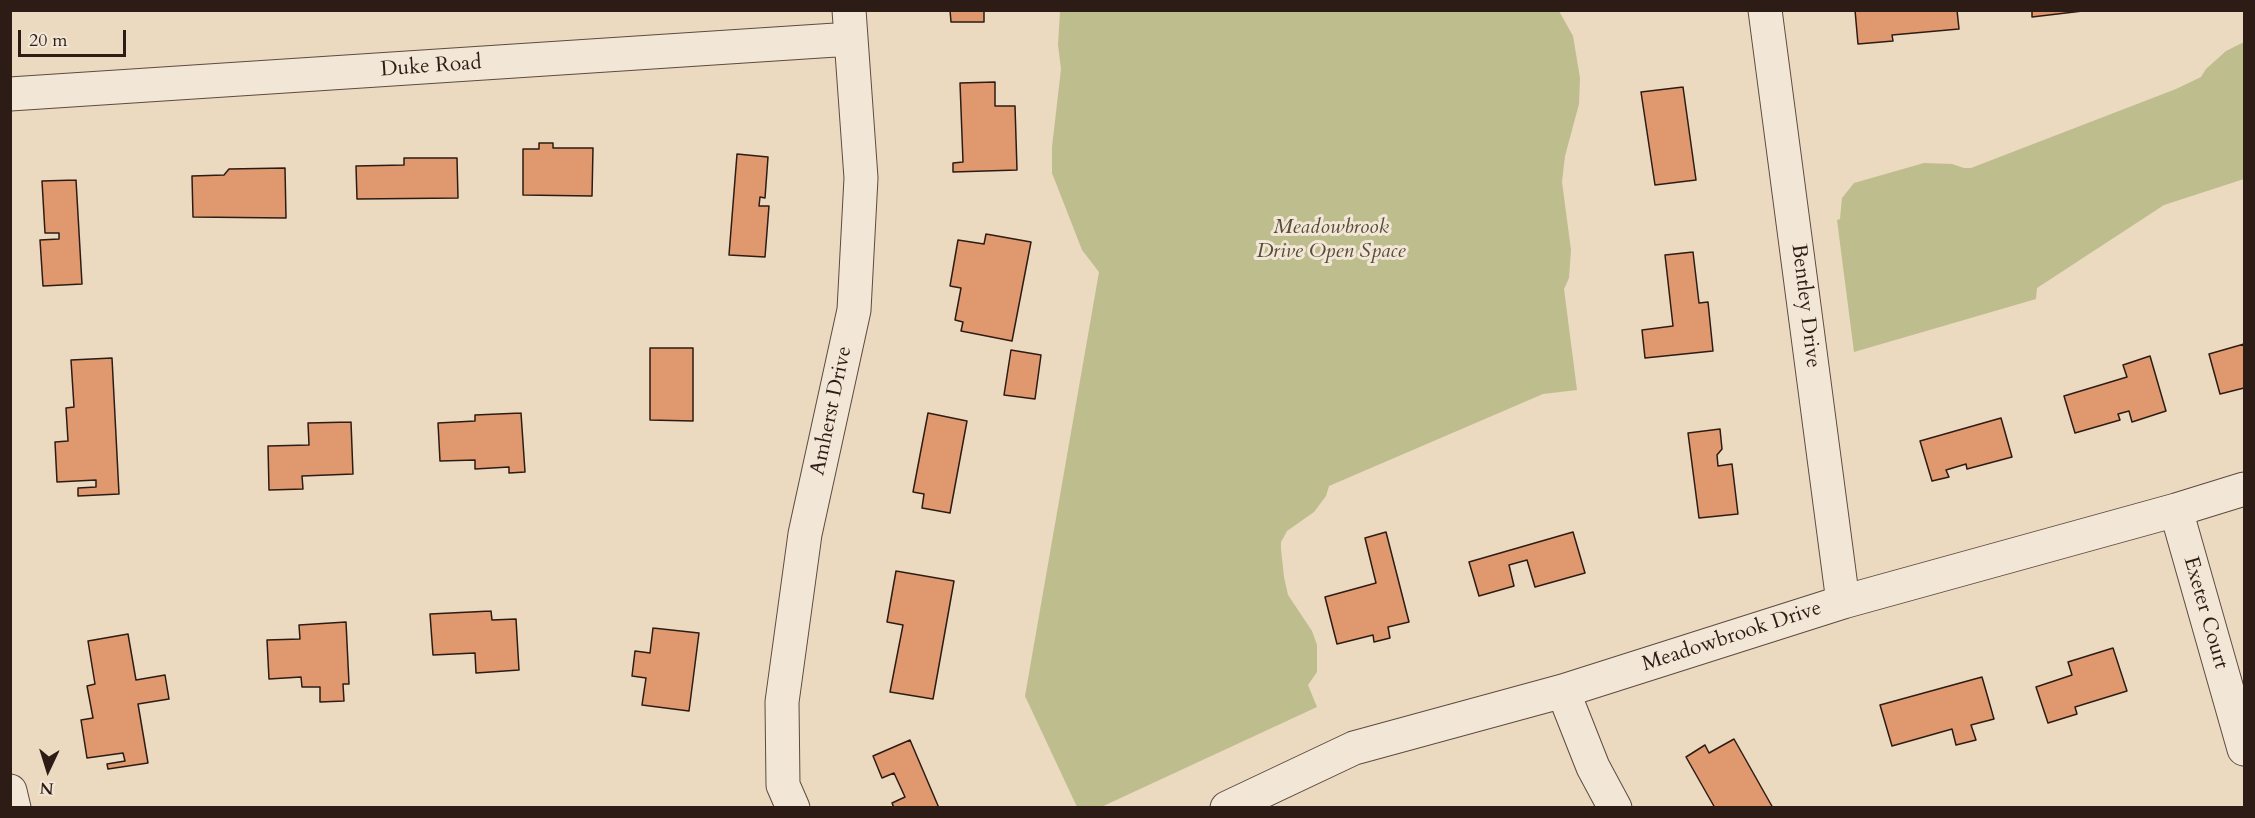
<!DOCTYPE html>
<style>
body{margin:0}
#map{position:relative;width:2255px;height:818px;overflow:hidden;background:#ebd9c0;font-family:Cardo,serif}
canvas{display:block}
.frame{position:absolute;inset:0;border:12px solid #2c1c15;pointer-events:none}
.north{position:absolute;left:18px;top:740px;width:60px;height:60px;-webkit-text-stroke:4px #f2e6d6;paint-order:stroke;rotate:184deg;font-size:16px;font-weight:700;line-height:24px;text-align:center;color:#2c1c15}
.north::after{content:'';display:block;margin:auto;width:21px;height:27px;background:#2c1c15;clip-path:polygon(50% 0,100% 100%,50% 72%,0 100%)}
.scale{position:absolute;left:18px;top:30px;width:108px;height:27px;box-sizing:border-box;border:3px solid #2c1c15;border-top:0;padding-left:8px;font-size:18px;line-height:21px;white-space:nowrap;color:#2c1c15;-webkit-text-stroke:4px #f2e6d6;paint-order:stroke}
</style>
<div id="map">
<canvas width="2255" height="818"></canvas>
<div class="frame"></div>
<div class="north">N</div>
<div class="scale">20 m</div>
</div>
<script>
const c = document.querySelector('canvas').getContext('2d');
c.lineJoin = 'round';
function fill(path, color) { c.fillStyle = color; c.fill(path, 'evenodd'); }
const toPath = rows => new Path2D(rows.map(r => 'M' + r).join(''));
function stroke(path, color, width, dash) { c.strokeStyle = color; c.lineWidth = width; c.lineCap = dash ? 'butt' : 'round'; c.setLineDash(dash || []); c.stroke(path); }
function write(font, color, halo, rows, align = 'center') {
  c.font = font + ' Cardo,serif'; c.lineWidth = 6; c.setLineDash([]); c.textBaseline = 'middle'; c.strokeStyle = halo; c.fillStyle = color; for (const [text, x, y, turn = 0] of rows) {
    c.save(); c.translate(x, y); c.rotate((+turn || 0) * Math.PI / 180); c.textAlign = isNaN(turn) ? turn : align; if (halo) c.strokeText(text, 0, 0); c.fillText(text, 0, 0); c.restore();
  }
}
const green = toPath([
 [1060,11,1559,11,1573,36,1580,78,1579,104,1565,156,1562,182,1571,250,1569,278,1564,289,1577,390,1543,394,1329,486,1326,496,1314,512,1287,531,1281,542,1281,549,1284,577,1288,595,1312,631,1317,645,1317,672,1308,685,1317,707,1099,808,1077,807,1025,696,1099,272,1082,250,1052,173,1052,147,1061,69,1058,45],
 [2244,42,2244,179,2164,205,2037,288,2036,299,1854,352,1837,220,1840,219,1842,198,1854,183,1924,163,1952,164,1964,168,1971,168,2176,89,2201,77,2206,69,2226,51]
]);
const building = toPath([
 [950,10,984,10,984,22,951,22,950,10],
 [1855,10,1957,10,1959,29,1892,35,1893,41,1858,44,1855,10],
 [2032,10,2091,10,2032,17,2032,10],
 [995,82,995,106,1015,106,1017,170,953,172,953,163,963,162,960,83,995,82],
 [1683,87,1696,180,1655,185,1641,92,1683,87],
 [539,143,553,143,553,148,593,148,592,196,523,195,523,149,539,149,539,143],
 [737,154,768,157,765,198,760,197,759,206,769,206,765,257,729,255,737,154],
 [404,158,457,158,458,198,357,199,356,166,404,165,404,158],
 [285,168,286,218,193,217,192,176,224,175,229,169,285,168],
 [76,180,82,284,43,286,40,240,59,239,59,233,45,233,42,181,76,180],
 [986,234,1031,242,1012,341,961,331,963,322,955,320,961,288,950,286,958,240,984,244,986,234],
 [1693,252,1699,303,1708,302,1713,351,1645,358,1642,330,1673,326,1665,255,1693,252],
 [2244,344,2244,388,2220,394,2209,354,2244,344],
 [650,348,693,348,693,421,650,420,650,348],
 [1011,350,1041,355,1035,399,1004,395,1011,350],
 [2150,356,2166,411,2132,422,2129,411,2118,414,2120,420,2075,433,2064,396,2127,377,2123,365,2150,356],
 [112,358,119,494,78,496,78,488,96,487,96,480,57,482,55,442,68,441,66,408,74,407,71,360,112,358],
 [521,413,525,472,509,473,509,467,475,469,475,460,440,461,438,423,475,421,475,415,521,413],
 [928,413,967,421,950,513,922,508,924,494,913,492,928,413],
 [2001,418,2012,457,1967,469,1966,464,1946,470,1949,477,1932,481,1920,441,2001,418],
 [351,422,353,474,302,476,303,489,269,490,268,446,309,445,308,423,351,422],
 [1720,429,1722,449,1717,455,1718,466,1732,464,1738,514,1699,518,1688,433,1720,429],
 [1386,532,1409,622,1388,627,1390,638,1374,642,1373,635,1337,644,1325,597,1376,583,1365,538,1386,532],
 [1573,532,1585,573,1535,587,1527,560,1509,565,1514,586,1479,596,1469,562,1573,532],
 [896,571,954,581,933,699,890,692,903,625,887,622,896,571],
 [491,611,492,620,516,619,519,670,476,673,475,653,433,655,430,614,491,611],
 [346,622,349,684,343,684,344,701,320,702,320,687,302,687,301,677,269,679,267,640,300,639,299,625,346,622],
 [653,628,699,633,689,711,642,705,646,678,632,676,635,651,650,653,653,628],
 [128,634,136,680,165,675,169,699,138,704,148,763,108,769,107,764,125,761,123,753,87,758,81,720,93,718,87,686,95,684,88,641,128,634],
 [2113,648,2127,691,2075,707,2077,714,2048,723,2036,687,2072,675,2068,662,2113,648],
 [1982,677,1994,719,1971,725,1976,740,1956,745,1952,729,1892,746,1880,705,1982,677],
 [1734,739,1773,808,1715,808,1686,757,1705,745,1709,753,1734,739],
 [910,740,939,808,894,808,892,803,905,797,894,773,882,778,873,756,910,740]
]);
const street = toPath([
 [1765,10,1843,602],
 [10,94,851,39],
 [2176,510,2244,749],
 [1563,691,1593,767,1615,808],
 [10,791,14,808],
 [793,808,783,785,782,702,805,534,854,310,861,178,849,10],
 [1227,808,1354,748,1563,691,1843,602,2176,510,2244,489]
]);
const streetNames = [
 ["Duke Road",431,67,-4],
 ["Bentley Drive",1805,306,83],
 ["Amherst Drive",832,411,-78],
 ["Exeter Court",2205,613,74],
 ["Meadowbrook Drive",1732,637,-18]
];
const parkNames = [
 ["Meadowbrook",1331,228],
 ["Drive Open Space",1331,252]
];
fill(green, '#bebd8e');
fill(building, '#e0996f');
stroke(building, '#2c1c15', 1.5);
stroke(street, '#5c4b40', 35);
stroke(street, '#f2e6d6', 33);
write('21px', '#2c1c15', '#f2e6d6', streetNames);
write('italic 21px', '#584c39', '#f2e6d6', parkNames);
</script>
